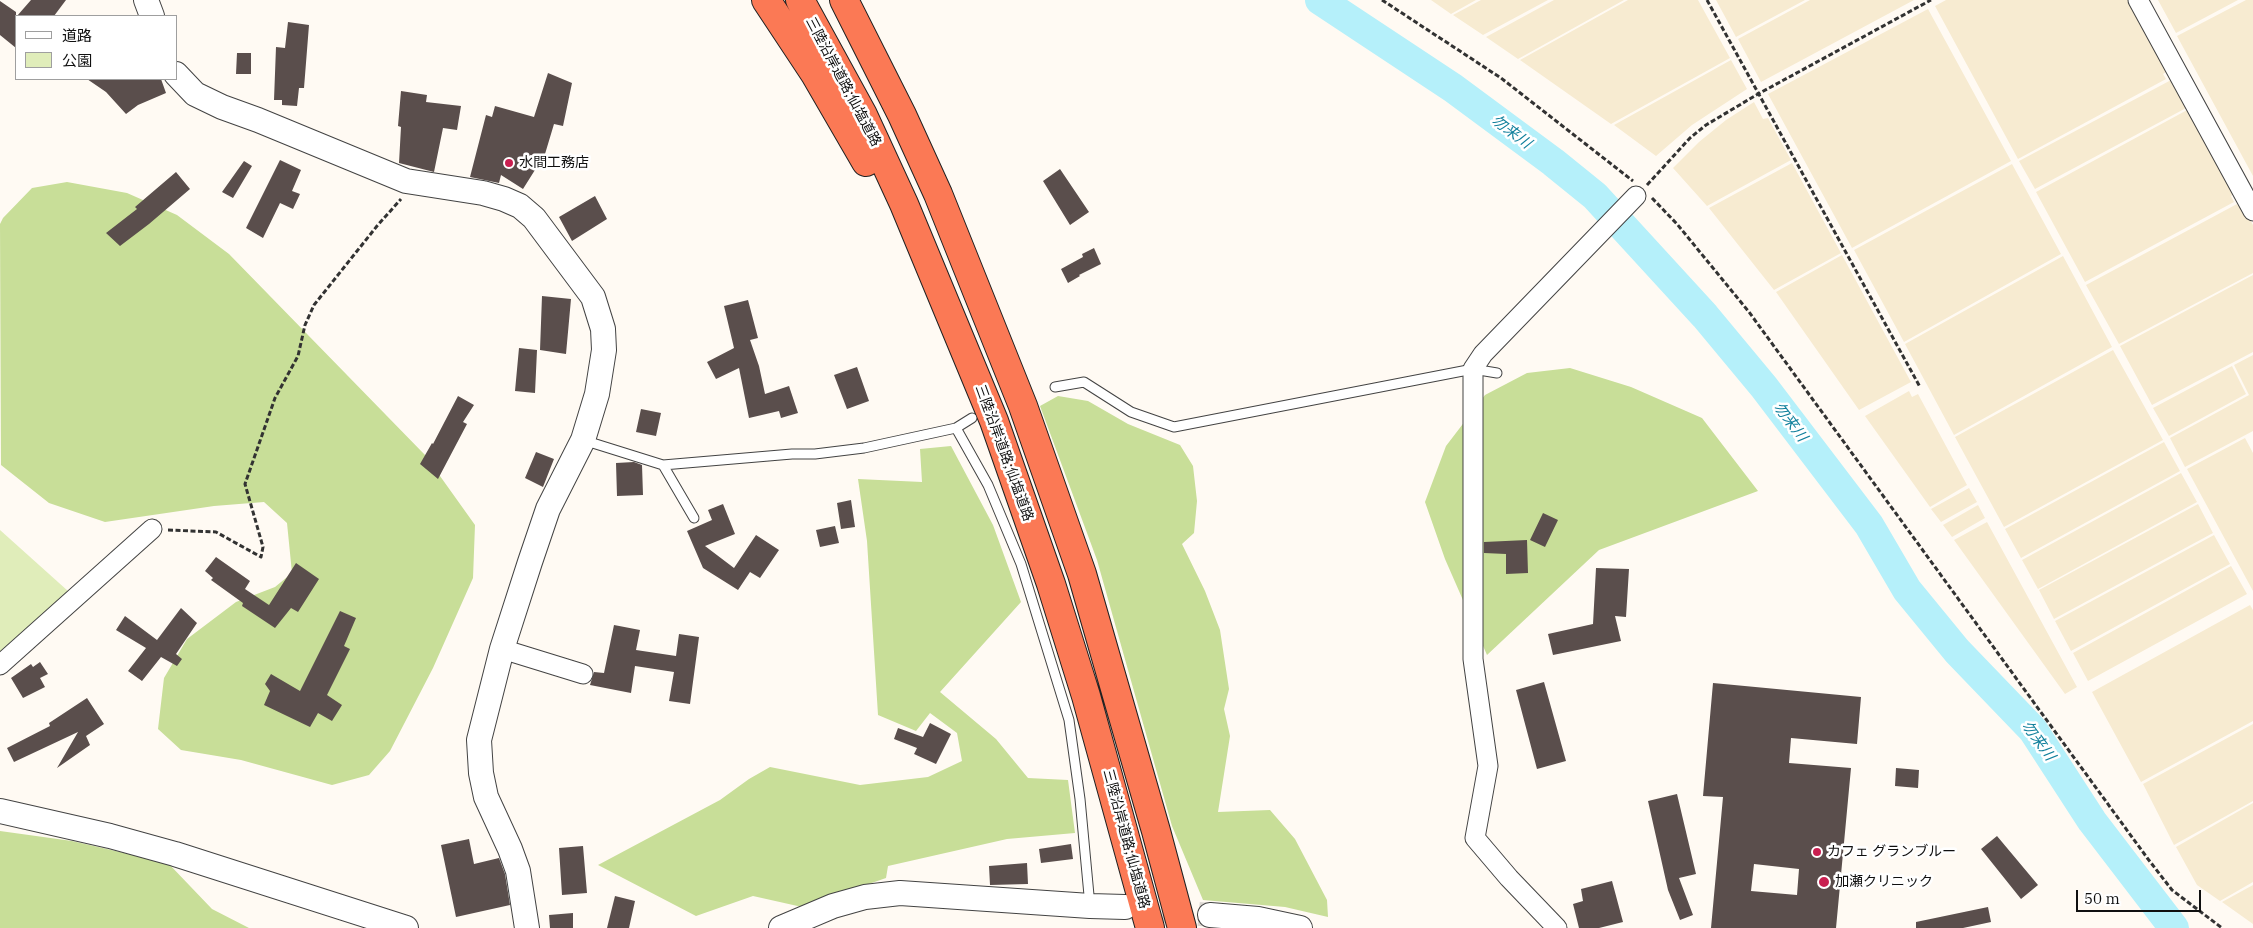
<!DOCTYPE html>
<meta charset="utf-8">
<style>
body{margin:0}
#map{position:relative;width:2253px;height:928px;overflow:hidden;background:#fffaf3;font-family:"IBM Plex Serif","Noto Sans JP",serif}
canvas{display:block}
.legend{position:absolute;left:15px;top:15px;width:162px;height:65px;box-sizing:border-box;background:#fff;border:1px solid #9f9f9f;margin:0;padding:6px 9px;list-style:none;font-size:15px;color:#101010}
.legend li{display:flex;align-items:center;gap:10px;height:25px}
.legend b{width:25px;border:1px solid #9f9f9f}
.scale{position:absolute;left:2076px;top:890px;width:125px;height:22px;box-sizing:border-box;border:2px solid #101010;border-top:0;padding-left:6px;font-size:15px;line-height:18px;white-space:nowrap;color:#101010;-webkit-text-stroke:4px #fff;paint-order:stroke}
</style>
<div id="map">
<canvas width="2253" height="928"></canvas>
<ul class="legend">
<li><b style="height:6px;background:#fff"></b>道路</li>
<li><b style="height:14px;background:#e0edba"></b>公園</li>
</ul>
<div class="scale">50 m</div>
</div>
<script>
const c = document.querySelector('canvas').getContext('2d');
c.lineJoin = 'round';
function fill(path, color) { c.fillStyle = color; c.fill(path, 'evenodd'); }
const toPath = rows => new Path2D(rows.map(r => 'M' + r).join(''));
function stroke(path, color, width, dash) { c.strokeStyle = color; c.lineWidth = width; c.lineCap = dash ? 'butt' : 'round'; c.setLineDash(dash || []); c.stroke(path); }
function write(font, color, halo, rows, align = 'center') {
  c.font = font + ' "IBM Plex Serif","Noto Sans JP",serif'; c.lineWidth = 5; c.setLineDash([]); c.textBaseline = 'middle'; c.strokeStyle = halo; c.fillStyle = color; for (const [text, x, y, turn = 0] of rows) {
    c.save(); c.translate(x, y); c.rotate((+turn || 0) * Math.PI / 180); c.textAlign = isNaN(turn) ? turn : align; if (halo) c.strokeText(text, 0, 0); c.fillText(text, 0, 0); c.restore();
  }
}
const farmland = toPath([
 [1431,0,1476,0,1451,14],
 [1481,0,1548,0,1483,35,1453,15],
 [1554,0,1624,0,1518,59,1486,37],
 [1628,0,1698,0,1730,58,1611,124,1520,60],
 [1716,0,1805,0,1736,37],
 [1810,0,1914,0,1761,82,1738,39],
 [1946,0,2129,0,2168,71,2163,74,2166,79,2018,159,1935,6],
 [2158,0,2238,0,2176,33],
 [2246,0,2253,0,2253,176,2177,36],
 [1928,9,2011,161,1852,248,1768,94],
 [1731,60,1747,89,1692,125,1656,156,1614,125],
 [2173,79,2188,107,2035,189,2019,161],
 [1754,102,1763,119,1768,118,1791,160,1707,206,1673,168,1699,142,1726,120],
 [2189,109,2235,193,2231,196,2234,202,2085,282,2036,192],
 [1792,163,1841,253,1774,290,1709,208],
 [2012,164,2061,254,1904,342,1854,250],
 [2237,204,2238,206,2242,205,2253,225,2253,273,2119,344,2086,285],
 [1842,255,1911,382,1859,410,1776,292],
 [2063,256,2112,347,1954,435,1905,344],
 [2253,275,2253,352,2152,405,2120,346],
 [2113,350,2163,440,2004,527,1955,437],
 [2253,355,2253,431,2185,467,2170,438,2249,395,2234,365],
 [2232,366,2246,394,2169,436,2153,408],
 [1909,391,1912,397,1918,394,1967,485,1930,507,1865,416],
 [2245,438,2253,453,2253,591,2187,469],
 [2164,442,2180,471,2021,558,2005,529],
 [2181,473,2197,502,2038,589,2022,560],
 [1969,488,1977,502,1941,522,1931,509],
 [2198,504,2213,533,2054,619,2039,590],
 [1978,505,1985,518,1952,537,1943,525],
 [1987,522,2077,687,2065,694,1954,540],
 [2214,535,2230,564,2071,651,2055,621],
 [2231,566,2247,594,2088,681,2073,653],
 [2250,605,2253,610,2253,721,2141,782,2092,692],
 [2253,724,2253,801,2174,845,2143,784],
 [2253,803,2253,882,2220,901,2197,885,2176,847],
 [2253,885,2253,924,2222,902]
]);
const green = toPath([
 [0,530,68,591,0,656]
]);
const forest = toPath([
 [67,182,127,193,177,215,229,254,425,455,475,525,473,578,433,668,390,751,369,775,332,785,241,760,181,750,158,729,164,678,187,639,236,602,275,587,292,573,287,523,264,502,214,506,105,522,49,503,1,465,0,224,3,218,32,188],
 [1570,368,1631,387,1702,418,1758,491,1599,550,1487,655,1445,559,1425,502,1446,446,1485,395,1527,373],
 [1058,396,1088,401,1128,424,1180,445,1193,466,1197,501,1194,533,1182,544,1205,591,1220,630,1229,689,1224,709,1230,736,1218,812,1270,810,1295,839,1327,900,1328,917,1285,907,1203,900,1172,826,1097,560,1040,406],
 [951,446,993,525,1021,602,940,692,996,739,1028,778,1068,780,1075,833,1007,839,888,866,886,878,802,907,753,896,696,916,598,865,720,800,749,779,770,767,860,785,928,777,962,761,957,733,930,713,916,731,878,715,867,541,858,479,922,482,920,449],
 [0,831,72,841,168,863,212,909,249,928,0,928]
]);
const river = toPath([
 [1320,0,1453,88,1553,162,1595,196,1705,316,1764,387,1869,525,1907,590,1957,651,2033,730,2092,821,2174,928]
]);
const building = toPath([
 [31,0,66,0,54,16,17,16],
 [0,1,16,12,16,48,0,35],
 [288,22,309,25,304,88,299,88,297,106,282,105,282,100,274,100,276,47,285,48],
 [237,53,251,53,251,74,236,74],
 [548,73,572,83,563,126,554,124,545,154,523,189,501,175,499,183,470,177,486,115,492,117,495,106,534,117],
 [87,79,161,79,166,93,138,105,126,114,106,92],
 [401,91,427,95,426,102,461,106,457,130,443,128,434,172,399,163,401,127,398,126],
 [280,160,301,170,292,191,300,194,293,209,280,203,263,238,246,228],
 [244,161,252,166,233,198,222,192],
 [1060,169,1089,212,1070,225,1043,181],
 [176,172,190,189,149,224,120,246,106,233,137,209,135,207],
 [595,196,607,219,572,241,559,217],
 [1094,248,1101,264,1079,275,1080,276,1068,283,1061,269,1083,257,1082,254],
 [542,296,571,299,566,354,540,350],
 [748,300,758,338,750,340,759,366,765,394,789,386,798,413,781,418,779,411,749,418,739,368,716,379,707,362,734,348,724,306],
 [519,348,537,350,535,393,515,391],
 [857,367,869,401,847,409,834,375],
 [458,396,474,405,463,422,467,424,438,479,420,464,432,443,433,444],
 [641,409,661,413,656,436,636,432],
 [536,452,554,459,543,487,525,478],
 [634,462,642,465,643,495,617,496,616,463],
 [851,500,855,527,841,529,837,503],
 [723,504,735,534,705,546,734,568,756,535,779,550,760,578,750,572,738,590,703,568,687,531,712,520,708,510],
 [1543,513,1558,520,1545,547,1530,540],
 [835,526,839,543,820,547,816,530],
 [1527,540,1528,573,1506,574,1506,554,1484,553,1484,542],
 [216,557,250,581,245,589,269,605,296,563,319,579,298,612,291,608,275,628,242,606,243,603,211,580,213,578,205,571],
 [1596,568,1629,569,1626,617,1615,616,1621,641,1553,655,1548,634,1593,624],
 [181,608,197,623,176,654,182,659,177,666,161,657,142,681,128,671,146,648,116,630,125,616,157,640],
 [340,611,356,618,344,646,350,649,327,695,342,705,332,721,318,713,310,727,264,705,270,691,265,684,271,674,300,691],
 [614,625,640,630,636,650,676,656,679,634,699,637,690,704,669,701,674,672,635,666,631,693,590,685,594,672,604,673],
 [40,662,48,674,40,678,45,687,23,698,11,678,31,664,33,667],
 [1544,682,1566,761,1537,769,1516,690],
 [1713,683,1861,697,1857,744,1791,738,1789,763,1851,768,1836,928,1711,928,1723,797,1703,796],
 [1754,864,1799,869,1797,895,1751,891],
 [87,698,104,724,86,736,90,745,57,768,78,732,14,762,7,748,50,726,49,723],
 [930,723,951,734,936,764,914,754,917,748,894,739,898,728,923,737],
 [1896,768,1919,770,1918,788,1895,786],
 [1677,794,1696,874,1679,878,1693,915,1680,920,1668,890,1648,801],
 [1997,836,2038,885,2021,899,1981,849],
 [469,839,474,864,499,858,505,874,510,905,456,917,441,845],
 [1071,844,1073,859,1041,863,1039,849],
 [583,846,587,893,562,895,559,848],
 [1027,863,1028,884,990,885,989,866],
 [1612,881,1623,922,1599,928,1579,928,1573,904,1583,901,1581,889],
 [615,896,635,901,629,928,607,928],
 [1988,907,1991,922,1963,928,1916,928,1916,922],
 [573,913,573,928,550,928,549,915]
]);
const tertiaryTunnel = toPath([
 [1127,907,1210,915]
]);
const path = toPath([
 [1382,0,1501,78,1633,181],
 [1707,0,1920,387],
 [1647,185,1690,138,1706,125,1758,94,1931,0],
 [1652,198,1677,224,1749,312,2148,859,2172,890,2222,928],
 [168,530,216,532,261,557,263,547,245,484,275,398,298,356,305,325,314,305,377,226,401,199]
]);
const service = toPath([
 [1055,387,1084,382,1131,412,1174,427,1473,369,1497,373],
 [956,428,988,485,1021,564,1069,720,1080,799,1090,906],
 [583,440,663,465,792,454,815,454,864,448,956,428,972,418],
 [663,465,694,518]
]);
const minor = toPath([
 [2138,0,2253,211],
 [502,649,583,674],
 [0,665,152,529],
 [1557,928,1509,878,1475,838,1488,766,1473,659,1473,369,1483,354,1636,196]
]);
const tertiary = toPath([
 [146,0,152,16],
 [176,74,195,94,222,107,258,120,406,181,483,193,504,199,520,206,534,218,593,297,603,329,604,350,597,394,583,440,548,509,530,562,502,649,479,740,481,773,486,797,510,849,518,871,527,928],
 [0,811,110,836,175,854,406,928],
 [1210,915,1258,919,1300,928],
 [781,928,833,906,865,897,900,893,1090,906,1125,907]
]);
const motorway = toPath([
 [766,0,815,74,866,162],
 [800,0,863,115,904,204,994,421,1051,584,1086,696,1150,928],
 [844,0,902,115,938,194,1023,406,1082,574,1156,831,1182,928]
]);
const markers = [
 [509,163,5,"#c91f50"],
 [1817,852,5,"#c91f50"],
 [1824,882,6,"#c91f50"]
];
const streetNames = [
 ["三陸沿岸道路;仙塩道路",843,82,62],
 ["三陸沿岸道路;仙塩道路",1004,453,70],
 ["三陸沿岸道路;仙塩道路",1126,839,75]
];
const poiNames = [
 ["水間工務店",519,163],
 ["カフェ グランブルー",1827,852],
 ["加瀬クリニック",1835,882]
];
const waterNames = [
 ["勿来川",1511,132,37],
 ["勿来川",1790,422,53],
 ["勿来川",2038,741,54]
];
fill(farmland, '#f7ebd1');
fill(green, '#e0edba');
fill(forest, '#c8de98');
stroke(river, '#b5f0fa', 30);
fill(building, '#5a4e4c');
stroke(tertiaryTunnel, '#dbd7d1', 24, [24, 12]);
stroke(service, '#434343', 11);
stroke(minor, '#434343', 21);
stroke(tertiary, '#434343', 26);
stroke(motorway, '#212121', 30);
stroke(path, '#323232', 3, [5, 2.5]);
stroke(service, '#fff', 9);
stroke(minor, '#fff', 19);
stroke(tertiary, '#fff', 24);
stroke(motorway, '#fb7955', 28);
for (const [x, y, r, color] of markers) { const dot = new Path2D(); dot.arc(x, y, r, 0, 2 * Math.PI); c.fillStyle = color; c.fill(dot); stroke(dot, '#fff', 2); }
write('14px', '#101010', '#fff', streetNames);
write('14px', '#101010', '#fff', poiNames, 'left');
write('italic 15px', '#11809c', '#fff', waterNames);
</script>
